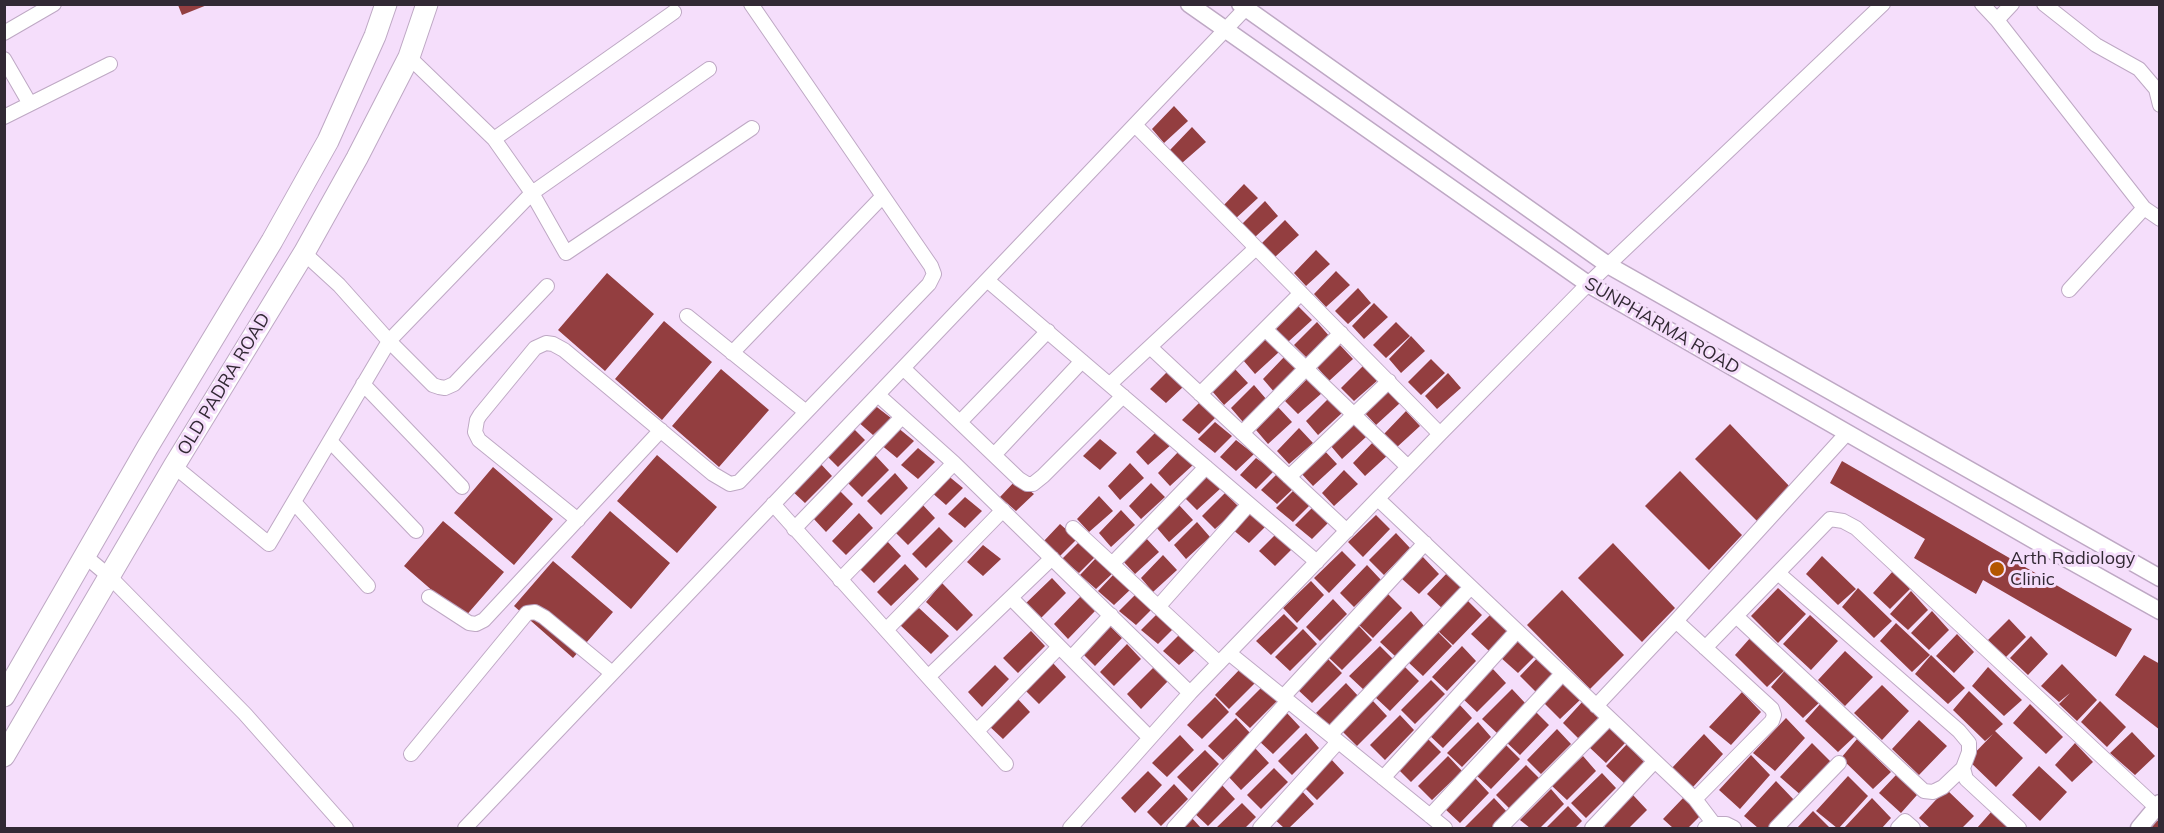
<!DOCTYPE html>
<style>
body{margin:0}
#map{position:relative;width:2164px;height:833px;overflow:hidden;background:#f5defb;font-family:Mulish,sans-serif}
canvas{display:block}
.frame{position:absolute;inset:0;border:6px solid #322934;pointer-events:none}
</style>
<div id="map">
<canvas width="2164" height="833"></canvas>
<div class="frame"></div>
</div>
<script>
const c = document.querySelector('canvas').getContext('2d');
c.lineJoin = 'round';
function fill(path, color) { c.fillStyle = color; c.fill(path, 'evenodd'); }
const toPath = rows => new Path2D(rows.map(r => 'M' + r).join(''));
function stroke(path, color, width, dash) { c.strokeStyle = color; c.lineWidth = width; c.lineCap = dash ? 'butt' : 'round'; c.setLineDash(dash || []); c.stroke(path); }
function write(font, color, halo, rows, align = 'center') {
  c.font = font + ' Mulish,sans-serif'; c.lineWidth = 6; c.setLineDash([]); c.textBaseline = 'middle'; c.strokeStyle = halo; c.fillStyle = color; for (const [text, x, y, turn = 0] of rows) {
    c.save(); c.translate(x, y); c.rotate((+turn || 0) * Math.PI / 180); c.textAlign = isNaN(turn) ? turn : align; if (halo) c.strokeText(text, 0, 0); c.fillText(text, 0, 0); c.restore();
  }
}
const building = toPath([
 [178,5,207,5,182,15],
 [1174,106,1188,121,1164,143,1152,129],
 [1192,127,1206,142,1182,163,1170,150],
 [1244,184,1258,198,1234,220,1222,207],
 [1265,201,1278,216,1255,237,1242,224],
 [1285,220,1299,235,1275,257,1262,243],
 [1316,250,1330,264,1306,286,1294,273],
 [1336,271,1350,285,1326,307,1314,294],
 [607,273,654,314,605,371,558,330],
 [1358,288,1371,303,1348,324,1335,311],
 [1374,303,1388,317,1364,339,1352,326],
 [1298,306,1312,320,1288,342,1276,329],
 [664,321,712,362,662,420,615,379],
 [1317,322,1330,337,1307,358,1294,345],
 [1396,322,1410,336,1386,358,1373,345],
 [1411,336,1425,351,1401,373,1389,359],
 [1265,337,1279,352,1255,374,1243,360],
 [1339,344,1353,359,1329,381,1317,367],
 [1285,356,1299,371,1275,393,1263,379],
 [1431,359,1445,373,1421,395,1408,382],
 [1364,365,1378,380,1354,401,1341,388],
 [1234,368,1248,383,1224,405,1212,391],
 [721,369,769,410,719,467,672,426],
 [1167,372,1184,386,1166,403,1150,389],
 [1448,373,1461,388,1437,409,1425,396],
 [1308,378,1322,393,1298,414,1285,401],
 [1254,385,1267,400,1243,422,1231,408],
 [1386,389,1400,403,1376,425,1364,412],
 [1329,398,1342,413,1318,435,1306,421],
 [1199,403,1216,417,1199,434,1182,420],
 [873,404,891,418,873,435,857,421],
 [1278,407,1292,422,1268,444,1256,430],
 [1406,411,1420,426,1396,448,1384,434],
 [1215,422,1232,436,1215,453,1198,439],
 [1352,422,1366,437,1342,459,1330,445],
 [1730,424,1792,489,1759,523,1695,459],
 [851,426,865,440,838,467,824,453],
 [897,427,914,441,897,458,880,444],
 [1299,428,1313,443,1289,464,1277,451],
 [1159,429,1172,444,1148,465,1136,452],
 [1100,439,1117,453,1100,470,1083,456],
 [1236,440,1254,454,1236,471,1220,457],
 [1375,440,1389,454,1365,476,1353,463],
 [918,448,935,462,918,479,901,465],
 [1323,449,1337,464,1313,486,1300,472],
 [1180,450,1194,464,1170,486,1158,473],
 [657,455,717,507,677,553,617,501],
 [875,455,889,470,862,497,848,483],
 [1256,458,1274,471,1256,489,1240,475],
 [818,461,832,476,805,503,790,489],
 [1842,461,2132,629,2116,657,1983,580,1976,594,1914,558,1925,539,1830,483],
 [1130,463,1144,478,1120,500,1108,486],
 [493,467,553,519,514,565,454,513],
 [1344,470,1358,484,1334,506,1322,493],
 [1680,471,1742,535,1709,570,1645,506],
 [895,473,908,488,881,515,867,501],
 [1278,473,1295,487,1277,504,1261,490],
 [946,474,963,488,946,505,930,491],
 [1207,474,1221,488,1197,510,1184,497],
 [1016,480,1034,494,1016,511,1000,497],
 [1151,483,1165,497,1141,519,1129,506],
 [839,490,853,504,826,532,812,517],
 [1293,491,1310,505,1293,522,1276,508],
 [1225,493,1239,507,1215,529,1202,516],
 [1099,496,1113,511,1089,532,1077,519],
 [965,497,982,511,965,528,948,514],
 [921,503,935,518,908,545,894,531],
 [1179,505,1193,520,1169,542,1157,528],
 [1312,508,1329,522,1312,539,1295,525],
 [1121,510,1135,525,1111,547,1099,533],
 [610,511,670,563,631,609,571,557],
 [1249,512,1266,526,1249,543,1232,529],
 [859,513,873,528,846,555,832,541],
 [1376,515,1390,529,1363,557,1348,542],
 [443,521,504,572,464,618,404,566],
 [1197,522,1210,537,1186,559,1174,545],
 [1060,524,1077,539,1060,556,1043,542],
 [939,527,953,541,926,568,912,554],
 [1396,533,1410,548,1384,575,1369,560],
 [1275,535,1293,548,1275,566,1259,551],
 [1145,537,1159,552,1135,574,1122,560],
 [887,541,901,556,874,583,859,568],
 [1079,542,1096,556,1079,573,1062,559],
 [1613,543,1675,608,1642,642,1578,578],
 [983,545,1001,559,983,576,967,562],
 [1342,551,1356,565,1329,593,1314,578],
 [1163,555,1177,570,1153,592,1141,578],
 [1422,556,1439,574,1419,594,1401,578],
 [1822,556,1856,589,1838,605,1806,574],
 [1096,558,1114,572,1096,589,1080,575],
 [553,561,613,612,573,658,514,606],
 [905,564,919,579,891,606,877,592],
 [1367,565,1381,580,1354,607,1340,593],
 [1893,571,1910,589,1890,609,1873,593],
 [1448,572,1466,590,1445,611,1427,594],
 [1114,574,1132,588,1114,605,1098,591],
 [1052,578,1066,593,1039,620,1024,605],
 [1311,581,1324,595,1297,623,1283,608],
 [942,583,973,615,957,631,926,602],
 [1778,588,1806,614,1778,643,1751,616],
 [1858,588,1892,621,1874,638,1842,607],
 [1562,590,1624,655,1590,689,1527,625],
 [1911,591,1928,610,1908,630,1890,614],
 [1136,594,1153,608,1136,625,1119,611],
 [1388,594,1402,608,1373,638,1358,624],
 [1081,596,1095,611,1068,639,1054,624],
 [1333,599,1347,614,1320,641,1306,627],
 [1468,601,1482,615,1453,645,1438,631],
 [919,608,949,636,931,654,900,625],
 [1411,611,1424,626,1395,656,1380,642],
 [1932,611,1949,630,1929,650,1911,633],
 [1158,613,1175,627,1158,644,1141,630],
 [1492,613,1509,631,1489,651,1471,634],
 [1284,614,1298,628,1271,655,1256,641],
 [1810,615,1838,641,1811,670,1783,644],
 [2009,619,2026,637,2006,657,1988,640],
 [1896,623,1930,655,1912,672,1880,641],
 [1108,624,1122,638,1095,666,1080,651],
 [1358,625,1372,640,1342,670,1327,656],
 [1303,629,1317,644,1290,671,1275,657],
 [1031,631,1045,646,1018,673,1003,658],
 [1438,632,1452,646,1423,676,1408,662],
 [1180,634,1197,648,1179,665,1163,651],
 [1957,634,1974,652,1954,673,1936,656],
 [1520,635,1538,653,1518,673,1500,657],
 [2031,636,2048,654,2028,675,2010,658],
 [1751,637,1785,670,1767,687,1735,655],
 [1127,644,1141,659,1114,686,1100,672],
 [1380,646,1394,660,1364,690,1349,676],
 [1462,646,1476,661,1447,691,1432,677],
 [1845,651,1873,677,1845,706,1818,680],
 [1540,655,1558,673,1537,693,1520,676],
 [1931,655,1965,688,1948,704,1915,674],
 [2144,655,2160,664,2160,730,2115,695],
 [1328,659,1342,673,1312,703,1297,689],
 [1052,662,1066,677,1039,704,1024,689],
 [2062,664,2097,700,2077,721,2059,704,2070,693,2059,702,2041,686],
 [995,665,1009,679,982,707,968,692],
 [1155,666,1168,681,1141,709,1127,694],
 [1242,667,1256,682,1229,709,1215,695],
 [1405,667,1419,681,1390,711,1375,697],
 [1988,667,2022,700,2004,716,1972,686],
 [1492,668,1506,683,1477,712,1462,698],
 [1787,668,1821,701,1803,718,1771,687],
 [1431,680,1445,694,1415,724,1401,710],
 [1563,680,1581,699,1560,719,1543,702],
 [1346,683,1360,698,1331,728,1316,713],
 [1882,685,1909,711,1882,740,1854,713],
 [1263,686,1277,701,1250,728,1235,714],
 [1512,689,1526,704,1497,733,1482,719],
 [1969,691,2003,724,1995,731,2023,758,1996,787,1968,760,1993,734,1985,741,1953,710],
 [1742,692,1761,712,1731,745,1709,727],
 [1016,697,1030,712,1003,739,988,725],
 [1215,697,1229,712,1202,739,1187,725],
 [1373,701,1387,716,1357,746,1342,731],
 [1583,701,1600,719,1580,740,1563,723],
 [2100,701,2126,727,2107,747,2081,722],
 [1458,703,1472,718,1443,748,1428,734],
 [1821,703,1855,736,1838,752,1805,721],
 [2030,704,2063,737,2046,754,2013,723],
 [1535,711,1549,725,1520,755,1505,741],
 [1286,712,1300,727,1273,754,1258,740],
 [1400,715,1414,730,1385,760,1370,745],
 [1236,718,1250,733,1223,760,1208,746],
 [1786,718,1805,738,1775,771,1753,753],
 [1919,720,1947,746,1919,775,1892,749],
 [1478,722,1491,737,1462,767,1447,753],
 [1609,724,1626,742,1606,763,1588,746],
 [1557,729,1571,744,1541,774,1527,760],
 [2132,732,2155,756,2135,775,2110,753],
 [1306,733,1319,748,1292,775,1278,761],
 [1704,734,1723,754,1693,787,1671,769],
 [1180,735,1194,750,1167,777,1152,763],
 [1427,738,1441,752,1411,782,1397,768],
 [1857,739,1891,772,1873,789,1841,758],
 [1812,743,1832,763,1802,796,1780,777],
 [2075,743,2093,762,2072,782,2055,765],
 [1627,744,1644,762,1624,783,1606,766],
 [1506,745,1520,759,1491,789,1476,775],
 [1255,748,1269,763,1241,790,1227,775],
 [1205,750,1219,764,1192,792,1177,777],
 [1751,755,1770,775,1740,809,1719,790],
 [1448,756,1462,771,1432,800,1418,786],
 [1583,756,1596,771,1567,800,1552,786],
 [1330,758,1344,773,1317,800,1303,786],
 [1526,765,1540,779,1510,809,1496,795],
 [2039,766,2067,792,2040,821,2012,795],
 [1274,768,1288,782,1261,809,1247,795],
 [1148,771,1162,785,1135,813,1121,798],
 [1602,773,1616,788,1586,818,1571,803],
 [1896,775,1917,795,1901,813,1879,793],
 [1848,776,1868,796,1839,828,1837,828,1816,811],
 [1475,778,1489,793,1460,823,1445,809],
 [1776,781,1795,801,1771,828,1758,828,1744,816],
 [1174,784,1188,799,1161,826,1147,812],
 [1221,784,1235,799,1208,826,1193,812],
 [1300,789,1314,804,1289,828,1284,828,1272,817],
 [1551,789,1564,804,1540,828,1530,828,1520,820],
 [1946,789,1974,816,1962,828,1930,828,1919,818],
 [1633,795,1647,810,1629,828,1606,828,1603,825],
 [1684,797,1701,815,1688,828,1673,828,1663,819],
 [1494,798,1508,813,1493,828,1464,828],
 [1872,798,1891,818,1882,828,1844,828],
 [1242,803,1256,817,1245,828,1216,828],
 [1568,806,1582,821,1575,828,1546,828],
 [1813,811,1830,828,1797,828],
 [1992,811,2010,828,1977,828],
 [1191,817,1201,828,1180,828],
 [2156,820,2160,822,2160,828,2150,828]
]);
const minor = toPath([
 [1982,4,1997,20],
 [2012,4,1997,20,2144,208,2160,219],
 [2044,4,2096,45,2139,69,2156,89,2160,105],
 [4,33,54,4],
 [409,57,494,139,532,193,566,253,752,128],
 [4,59,30,104],
 [4,117,110,64],
 [1135,125,1440,434],
 [494,139,674,12],
 [304,253,339,285,389,341,433,385,439,387,445,388,454,384,547,286],
 [987,280,1317,562],
 [2069,290,2144,208],
 [687,316,806,412],
 [1265,329,1408,467],
 [1150,347,1347,531],
 [732,353,882,197],
 [903,368,1019,479,1027,484,1033,484,1043,476,1123,396],
 [363,384,462,487],
 [1110,384,1256,248],
 [1200,394,1301,293],
 [878,395,954,463,1190,693],
 [960,422,1048,331],
 [1242,433,1341,333],
 [330,441,416,531],
 [994,455,1082,361],
 [174,466,269,544,389,341,532,193,709,69],
 [1289,477,1389,381],
 [1378,499,1695,799,1714,824],
 [294,502,368,586],
 [773,504,1006,764],
 [578,520,479,440,475,432,477,420,480,415,535,348,546,343,553,344,564,350,713,474,730,484,739,482,929,284,934,274,931,266,751,4],
 [1073,528,1219,663],
 [794,529,902,417],
 [85,556,110,577,245,714,346,828],
 [1112,564,1206,467],
 [1778,573,1959,731,1969,743,1969,752,1963,768,1966,779,2019,828],
 [840,580,954,463],
 [429,597,469,623,476,624,484,620,661,430],
 [1011,598,1150,738],
 [1158,607,1249,504],
 [1736,616,1924,791,1933,792,1943,787,1963,768],
 [1676,621,1772,709,1774,715,1772,721,1695,799],
 [886,630,1003,510],
 [1705,648,1830,519,1843,521,1856,528,2156,807],
 [1229,653,1445,828],
 [1071,658,1111,615],
 [928,677,1052,558],
 [1283,697,1425,543],
 [1596,706,1676,621,1847,433],
 [977,731,1059,647],
 [1330,735,1471,587],
 [411,754,527,613,535,612,544,617,612,673],
 [1383,778,1517,631],
 [1430,816,1562,674],
 [465,828,1245,9],
 [1070,828,1190,693,1440,434,1588,284,1883,4],
 [1174,828,1288,701],
 [1260,828,1338,742],
 [1500,828,1609,718],
 [1592,828,1654,762],
 [1705,828,1714,824,1726,824,1734,828],
 [1776,828,1839,763],
 [1898,828,1905,821,1913,828]
]);
const tertiary = toPath([
 [1189,4,1588,284,2051,550,2160,611],
 [1240,4,1608,265,2160,578],
 [2139,828,2160,803]
]);
const primary = toPath([
 [4,696,147,448,272,241,328,141,375,36,386,4],
 [4,756,174,466,304,253,357,158,409,57,427,4]
]);
const markers = [
 [1997,569,8,"#b35600"]
];
const streetNames = [
 ["SUNPHARMA ROAD",1662,326,30],
 ["OLD PADRA ROAD",224,384,-59]
];
const poiNames = [
 ["Arth Radiology",2010,559],
 ["Clinic",2010,580]
];
fill(building, '#933e40');
stroke(minor, '#bea8c4', 16);
stroke(tertiary, '#bea8c4', 19);
stroke(primary, '#bea8c4', 23);
stroke(minor, '#fff', 14);
stroke(tertiary, '#fff', 16);
stroke(primary, '#fff', 21);
for (const [x, y, r, color] of markers) { const dot = new Path2D(); dot.arc(x, y, r, 0, 2 * Math.PI); c.fillStyle = color; c.fill(dot); stroke(dot, '#f5defb', 2); }
write('18px', '#322934', '#f5defb', streetNames);
write('18px', '#322934', '#f5defb', poiNames, 'left');
</script>
